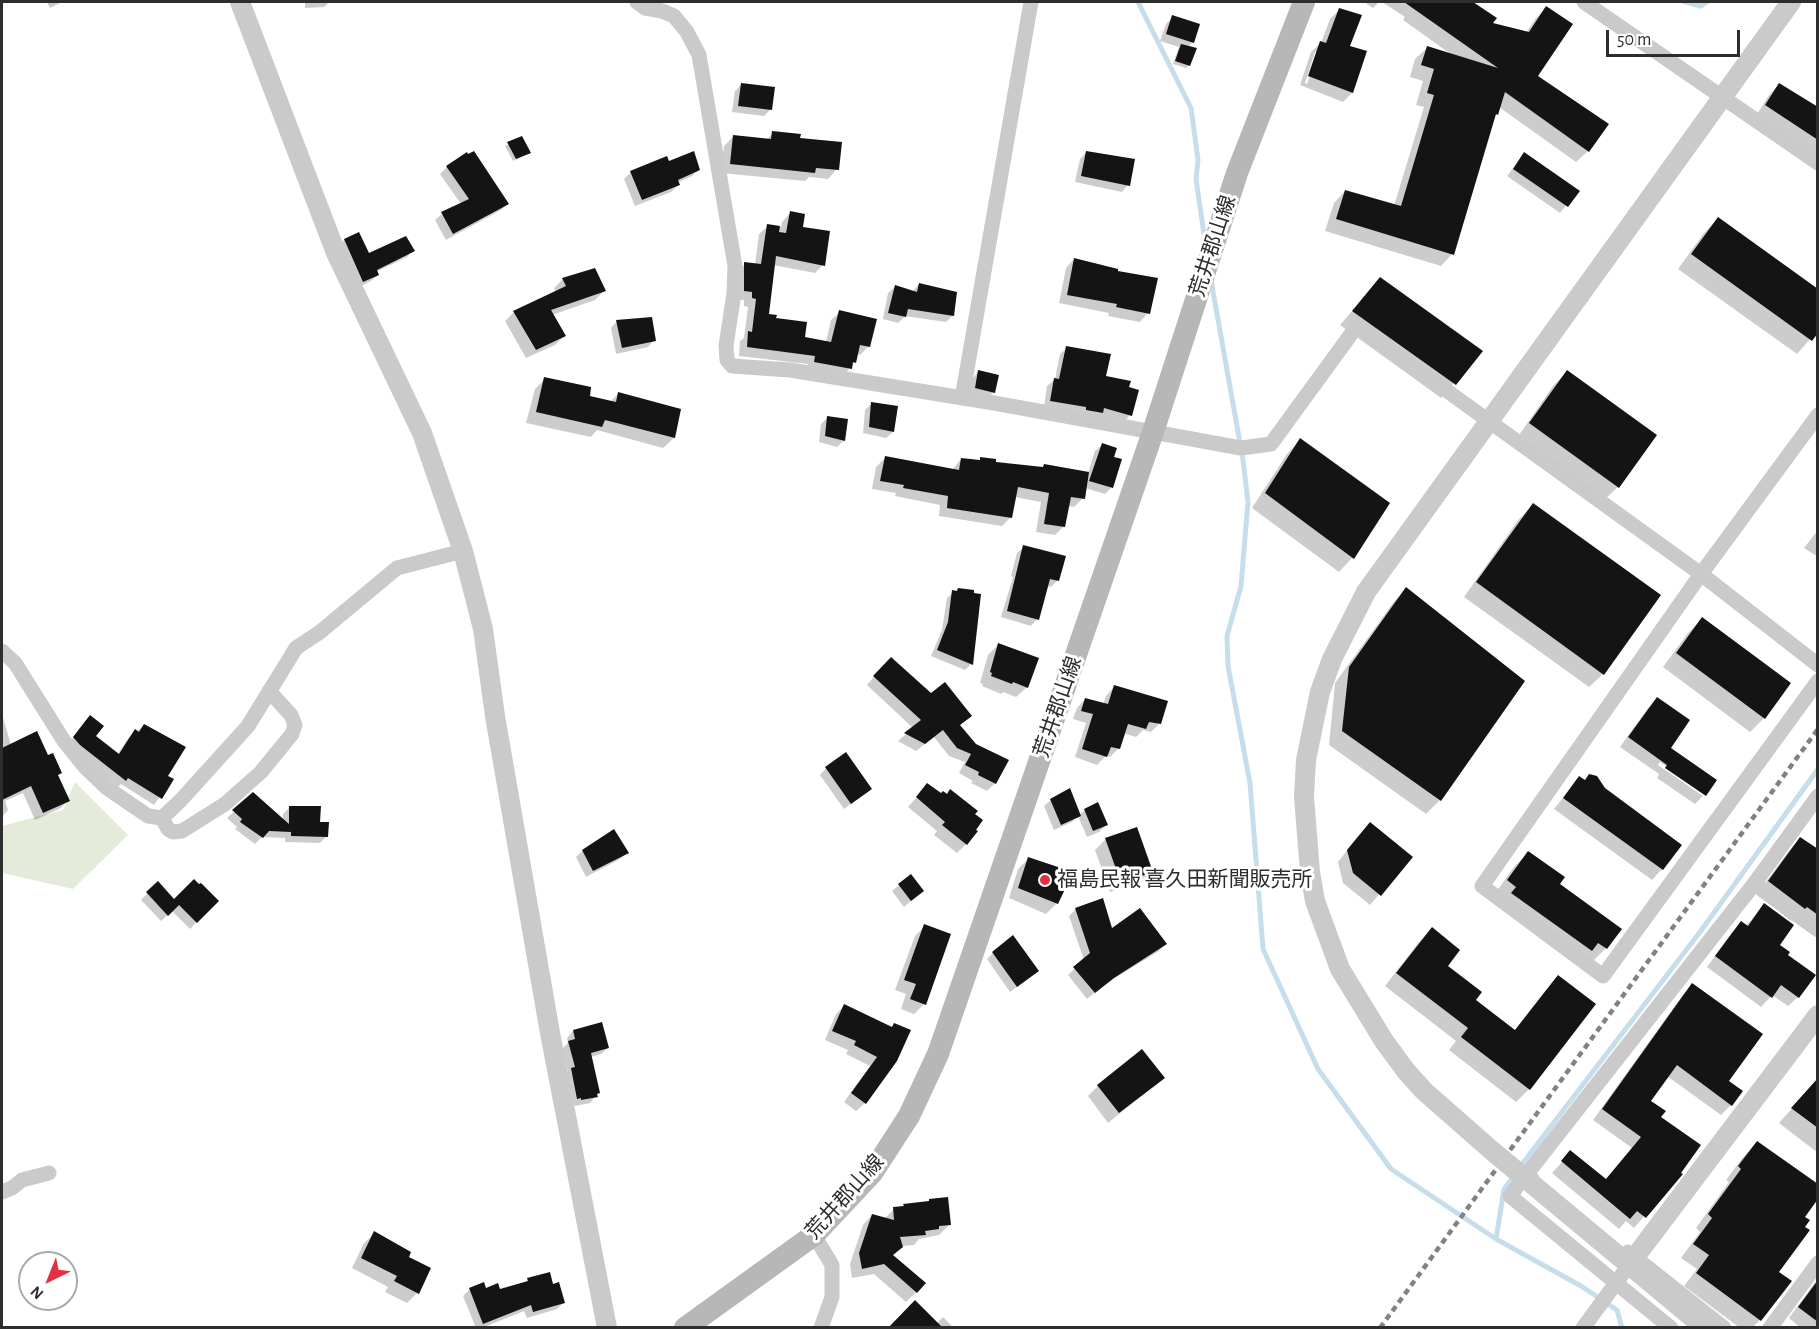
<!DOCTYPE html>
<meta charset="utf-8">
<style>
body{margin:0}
#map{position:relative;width:1819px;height:1329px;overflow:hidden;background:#fff;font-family:"Alegreya Sans",sans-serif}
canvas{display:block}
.frame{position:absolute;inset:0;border:3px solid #2d2d2d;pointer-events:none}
.north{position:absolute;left:18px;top:1251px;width:60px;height:60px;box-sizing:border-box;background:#fff;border:2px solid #ababab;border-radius:50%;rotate:223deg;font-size:16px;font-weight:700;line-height:24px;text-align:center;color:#2d2d2d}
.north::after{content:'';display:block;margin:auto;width:21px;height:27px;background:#e33043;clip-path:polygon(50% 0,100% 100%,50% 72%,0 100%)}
.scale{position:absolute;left:1606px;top:30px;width:134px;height:27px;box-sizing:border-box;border:3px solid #2d2d2d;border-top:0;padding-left:8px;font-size:18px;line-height:21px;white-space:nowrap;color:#2d2d2d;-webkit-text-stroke:4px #fff;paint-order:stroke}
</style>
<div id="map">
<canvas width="1819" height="1329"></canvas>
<div class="frame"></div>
<div class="north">N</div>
<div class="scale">50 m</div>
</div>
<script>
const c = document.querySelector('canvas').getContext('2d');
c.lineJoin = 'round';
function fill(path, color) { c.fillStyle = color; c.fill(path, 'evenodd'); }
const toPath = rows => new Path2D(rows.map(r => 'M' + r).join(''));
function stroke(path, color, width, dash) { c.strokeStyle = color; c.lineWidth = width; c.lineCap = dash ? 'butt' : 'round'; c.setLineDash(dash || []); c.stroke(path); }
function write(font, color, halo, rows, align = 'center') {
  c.font = font + ' "Alegreya Sans","Noto Sans JP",sans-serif'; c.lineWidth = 6; c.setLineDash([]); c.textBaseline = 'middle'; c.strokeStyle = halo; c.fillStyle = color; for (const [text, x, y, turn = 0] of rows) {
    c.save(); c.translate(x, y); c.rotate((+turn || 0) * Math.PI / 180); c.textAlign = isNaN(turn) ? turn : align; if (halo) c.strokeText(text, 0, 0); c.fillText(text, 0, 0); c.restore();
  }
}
const green = toPath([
 [75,782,128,835,73,889,2,873,2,826,63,810]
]);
const water = toPath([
 [1677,2,1711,2,1701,9]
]);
const shadow = toPath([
 [47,2,62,2,50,8],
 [305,2,329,2,324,7,305,8],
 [1364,2,1379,2,1373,8],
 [1382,2,1470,2,1495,18,1491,24,1526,33,1535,19,1546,8,1536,76,1588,151,1576,162,1499,107,1497,114,1493,118,1452,254,1441,266,1325,231,1334,203,1345,191,1394,206,1424,107,1416,105,1423,81,1410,77,1415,59,1427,48,1452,55,1403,20,1405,17],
 [1339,10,1348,47,1365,52,1352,93,1343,102,1300,85,1311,52,1321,43,1330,19],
 [1315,52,1318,52,1307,84,1305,83],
 [1173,17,1192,43,1188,47,1189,65,1186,68,1173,64,1179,47,1160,41,1166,24],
 [741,85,771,109,764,116,732,112,735,91],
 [1779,85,1818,109,1818,157,1756,116,1769,95],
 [773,133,798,139,837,169,828,179,809,177,805,181,721,173,724,146,734,136,766,140],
 [521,138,529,153,513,161,505,146],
 [1086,152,1128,185,1122,192,1075,182,1080,159],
 [1524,154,1578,191,1560,213,1507,176],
 [669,163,698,170,692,176,677,183,678,185,671,192,635,206,624,179,631,172],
 [447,167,507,204,501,210,446,240,435,220,442,214,461,204,440,174],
 [790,213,802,228,823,265,815,273,773,265,767,315,803,338,826,342,831,320,840,312,869,346,860,355,857,354,855,362,842,377,806,370,808,364,739,356,740,341,744,338,748,307,744,306,744,300,736,299,736,273,745,264,755,265,759,234,768,226,781,227,782,222],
 [1718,219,1818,330,1797,354,1678,269,1704,233],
 [358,234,368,255,413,250,407,257,376,272,378,275,371,281,357,288,338,247,344,240],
 [1074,259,1148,313,1140,322,1108,316,1109,313,1059,303,1066,268],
 [594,270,604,291,595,300,552,315,564,336,555,345,526,358,505,321,514,312,556,292,554,288,563,279],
 [1380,279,1481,351,1441,398,1340,325],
 [919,284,953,315,946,322,905,316,898,323,883,319,888,293,895,287,912,292],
 [617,321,654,340,648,347,616,354,611,328],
 [1067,348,1105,377,1130,415,1124,422,1044,407,1047,386,1055,379,1060,354],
 [978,372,994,392,987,398,969,394,972,379],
 [1567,372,1618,487,1604,500,1517,438,1553,386],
 [545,379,588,398,610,402,618,394,680,410,674,438,663,448,597,430,591,437,526,423,535,389],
 [872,403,893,432,886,438,863,433,865,410],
 [828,417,844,440,837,447,819,442,821,424],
 [1300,440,1388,503,1352,558,1339,572,1252,508,1287,454],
 [1102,445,1112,458,1120,460,1111,488,1105,494,1085,488,1083,498,1074,507,1068,506,1064,526,1055,535,1036,532,1041,502,1015,497,1010,518,1002,526,939,516,940,505,895,496,896,493,872,489,876,467,885,458,952,470,961,459,978,461,981,459,994,463,1041,468,1044,466,1088,473,1095,451],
 [1533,505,1603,674,1589,687,1464,597,1519,519],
 [1818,530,1818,557,1804,548],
 [1024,547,1058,580,1051,587,1047,586,1037,619,1031,626,1001,617,1013,577,1011,576,1017,553],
 [958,589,972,594,971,664,965,670,931,656,942,630,947,598],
 [1406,589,1440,800,1426,814,1329,745,1335,683,1393,603],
 [1702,619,1764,718,1750,732,1663,667,1688,633],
 [998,645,1027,687,1016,697,1003,692,1001,694,982,686,983,684,980,683,988,655],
 [883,666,959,726,975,745,1007,760,995,783,987,791,971,783,973,781,959,773,965,762,949,756,934,737,916,751,898,741,913,728,867,685],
 [1114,687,1159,724,1151,732,1143,730,1136,737,1123,733,1118,749,1110,757,1106,756,1097,765,1075,757,1086,723,1073,719,1077,708,1085,699,1103,705,1106,696],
 [1657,699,1669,749,1705,794,1660,762,1658,765,1703,796,1695,804,1657,778,1659,774,1620,747,1648,708],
 [2,714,11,745,57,775,68,800,61,808,35,820,23,793,5,801,8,810,2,817],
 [84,724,94,736,117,755,129,737,145,725,166,776,172,780,154,805,121,784,118,787,73,751,68,744],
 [826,768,870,789,844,809,820,775],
 [1579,778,1662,869,1652,880,1554,809],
 [927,785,973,815,966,844,957,853,934,835,937,831,908,807],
 [253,794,283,821,283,814,290,807,327,836,320,843,285,842,285,838,262,837,255,844,235,829,237,827,227,818],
 [1051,800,1079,815,1085,810,1106,825,1099,832,1087,837,1078,816,1072,822,1054,830,1044,806],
 [1136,828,1152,871,1141,882,1110,892,1095,850,1105,840],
 [1360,834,1411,857,1370,905,1343,883,1338,862],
 [1800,839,1818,851,1818,933,1793,919,1791,921,1757,894,1788,852],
 [582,851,627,853,620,859,586,877,576,857],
 [1528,853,1557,884,1620,929,1606,948,1592,962,1494,895,1514,867],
 [1028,859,1071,873,1056,904,1046,914,1009,898,1018,869],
 [157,883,174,901,217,901,190,929,172,911,161,921,141,900],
 [899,885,922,891,904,907,892,891],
 [1764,905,1778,945,1786,956,1798,997,1788,1006,1772,995,1761,1007,1707,967,1732,932,1741,923,1746,926],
 [1076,909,1112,930,1165,944,1159,951,1105,984,1087,999,1068,975,1084,960,1069,916],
 [925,926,924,1004,914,1014,901,1009,906,994,895,990,915,936],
 [1432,929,1446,966,1474,1000,1514,1031,1546,990,1558,977,1594,1005,1529,1089,1516,1102,1449,1050,1456,1041,1385,986,1419,942],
 [993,953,1037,971,1010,992,987,959],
 [1692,985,1731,1105,1721,1115,1667,1076,1649,1101,1659,1118,1680,1174,1634,1228,1626,1221,1619,1229,1552,1173,1571,1152,1605,1180,1632,1148,1593,1120,1682,996],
 [844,1006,891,1028,865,1103,856,1111,844,1102,870,1066,846,1054,848,1050,825,1040,836,1014],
 [573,1031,608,1048,601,1054,591,1057,596,1096,590,1103,575,1106,574,1104,571,1104,565,1076,568,1072,562,1049,568,1043,567,1038],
 [1163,1078,1108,1123,1088,1096,1098,1086],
 [1818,1079,1818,1153,1779,1123],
 [1758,1143,1803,1217,1777,1272,1760,1320,1752,1328,1740,1328,1684,1286,1697,1269,1681,1258,1700,1232,1696,1228,1729,1182,1726,1180,1744,1156],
 [930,1200,949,1225,939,1235,919,1239,914,1245,902,1246,892,1256,916,1292,906,1302,874,1274,852,1278,850,1264,863,1225,872,1215,884,1219,894,1209,901,1208,904,1205,927,1203],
 [375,1233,407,1258,417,1293,407,1303,385,1292,388,1287,352,1268,364,1243],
 [1818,1275,1818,1328,1801,1328,1789,1318,1816,1281],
 [528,1280,552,1286,563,1303,557,1309,527,1318,524,1311,482,1328,476,1328,463,1296,470,1289,499,1291,524,1283],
 [943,1317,954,1328,890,1328,937,1323]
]);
const stream = toPath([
 [1138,2,1191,108,1198,160,1196,179,1205,241],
 [1211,280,1243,460,1248,502,1241,586,1227,636,1228,666,1250,783,1263,949,1318,1069,1391,1169,1496,1239,1581,1286,1617,1310,1622,1328],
 [1519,1168,1700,932,1818,769],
 [1496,1239,1504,1189,1514,1176]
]);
const building = toPath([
 [1404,2,1473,2,1497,18,1493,23,1529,32,1546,6,1573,24,1538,76,1609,124,1589,152,1505,92,1498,115,1496,114,1454,255,1336,219,1345,190,1401,206,1434,95,1427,93,1434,69,1421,65,1427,46,1498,68],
 [1339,8,1362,15,1350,46,1367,51,1353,93,1308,76,1320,41,1326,43],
 [1172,15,1200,24,1194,43,1166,34],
 [1181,44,1197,48,1190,66,1175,61],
 [741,83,775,87,772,110,738,106],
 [1779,83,1818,107,1818,140,1765,105],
 [772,131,801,134,800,138,842,142,839,170,816,168,815,173,730,164,733,135,771,139],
 [522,136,531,153,516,159,507,142],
 [474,151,509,204,453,234,441,212,469,199,446,166,467,152,468,154],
 [694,151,700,170,678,180,680,185,642,200,630,171,667,156,669,161],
 [1086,151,1135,159,1130,186,1081,176],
 [1524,152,1580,191,1568,207,1513,169],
 [790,211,805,214,803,227,830,231,825,266,776,256,769,314,777,315,776,318,807,322,805,337,831,342,839,310,877,319,870,347,860,345,856,363,853,362,852,369,814,362,815,356,747,347,748,331,752,332,756,299,752,298,752,292,744,291,744,262,761,264,767,224,780,226,779,232,786,233],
 [1718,217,1818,289,1818,333,1812,341,1691,254],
 [359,232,369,253,406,236,415,251,377,270,379,275,363,282,344,239],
 [1074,258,1118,269,1118,271,1158,278,1150,314,1116,307,1117,304,1067,295],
 [595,268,606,291,551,310,566,336,536,350,513,311,566,286,562,278],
 [1380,277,1483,351,1456,385,1352,311],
 [919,283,957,292,954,316,908,309,906,317,888,313,895,285,917,292],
 [652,317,656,341,622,348,616,320],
 [1066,346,1111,354,1106,376,1131,381,1129,387,1139,390,1132,416,1104,408,1103,413,1086,410,1086,407,1050,401,1054,378,1059,379],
 [978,370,999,375,995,393,975,388],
 [1567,370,1657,435,1619,488,1529,423],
 [544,377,591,387,590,396,616,402,618,392,681,409,675,438,605,420,602,427,536,412],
 [871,402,898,406,894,432,869,427],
 [827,416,848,419,845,441,825,436],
 [1300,438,1390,503,1354,559,1265,493],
 [1102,443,1117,448,1114,457,1122,459,1113,488,1089,481],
 [885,456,959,470,961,458,980,460,980,457,996,459,996,462,1043,467,1044,464,1089,472,1085,499,1071,497,1065,527,1044,524,1049,493,1018,487,1012,518,947,508,948,496,903,488,904,485,880,481],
 [1533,503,1661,595,1604,675,1476,582],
 [1023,545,1066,556,1059,581,1050,579,1039,620,1007,611],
 [1406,587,1525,681,1441,801,1342,731,1349,667],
 [958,588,974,590,974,593,981,594,973,665,937,650,948,622,952,590,957,591],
 [1702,617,1791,683,1765,719,1676,653],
 [998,643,1039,658,1028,688,1013,682,1012,684,991,676,992,673,990,672],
 [891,657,931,693,945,682,972,716,960,725,976,744,1009,760,996,784,978,775,979,772,965,765,971,754,957,748,943,730,925,744,904,733,921,720,873,676],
 [1114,685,1168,701,1161,724,1149,722,1146,729,1128,724,1120,749,1111,747,1107,757,1082,749,1093,714,1081,711,1085,698,1108,704],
 [1657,697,1690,720,1671,748,1717,780,1706,796,1665,768,1667,765,1628,737],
 [90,715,104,726,96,736,119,754,135,729,139,732,144,724,186,747,168,776,174,779,162,799,128,778,126,781,80,745,73,737],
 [37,731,48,755,53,753,62,773,58,775,70,801,43,813,31,786,2,800,2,748],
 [846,752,872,789,851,804,825,767],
 [1589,774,1597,776,1605,788,1682,845,1663,870,1563,798,1579,776,1585,780],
 [927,783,941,793,943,791,947,794,950,789,978,811,975,814,983,820,976,830,978,831,967,845,942,825,945,822,916,797],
 [1070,788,1081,816,1061,825,1050,799],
 [253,792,289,824,289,806,321,806,320,822,329,822,328,837,291,836,291,832,269,831,263,838,240,822,242,819,232,810],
 [1098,802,1108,825,1093,831,1084,809],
 [1370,822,1413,857,1381,896,1353,873,1347,850],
 [1137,827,1153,872,1121,883,1105,838],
 [614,829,629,853,593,871,582,850],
 [1800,837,1818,849,1818,915,1807,907,1805,909,1768,881],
 [1528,851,1565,877,1560,884,1622,929,1607,949,1598,943,1592,951,1511,893,1516,887,1507,880],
 [1028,857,1073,872,1058,904,1018,888],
 [911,874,924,891,911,901,898,884],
 [194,879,199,884,201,883,219,901,197,923,179,905,168,916,146,892,158,881,174,899],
 [1103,898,1112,928,1140,908,1167,944,1114,978,1095,993,1073,967,1090,953,1075,908],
 [1764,903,1794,925,1780,945,1790,952,1788,955,1816,975,1799,998,1781,985,1772,998,1715,956,1741,921,1748,926],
 [924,924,951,934,926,1005,910,999,916,984,904,980],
 [1432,927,1460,950,1448,966,1482,992,1476,1000,1515,1030,1558,975,1596,1004,1530,1090,1461,1037,1468,1028,1396,973],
 [1013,935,1039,971,1017,987,992,952],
 [1692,983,1763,1034,1729,1081,1743,1091,1732,1106,1677,1065,1651,1101,1666,1111,1661,1117,1701,1145,1681,1173,1683,1174,1646,1218,1637,1211,1630,1219,1561,1161,1570,1150,1606,1179,1641,1137,1602,1109],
 [844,1004,892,1027,894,1023,911,1030,897,1061,866,1104,851,1093,877,1057,854,1045,856,1041,832,1031],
 [602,1022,609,1048,591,1053,600,1093,597,1094,598,1097,581,1100,581,1098,577,1099,571,1068,575,1067,568,1041,575,1039,573,1030],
 [1142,1049,1165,1078,1119,1113,1097,1085],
 [1818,1078,1818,1128,1791,1108],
 [1757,1141,1818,1184,1818,1199,1805,1217,1810,1220,1805,1227,1810,1230,1779,1272,1792,1281,1761,1321,1696,1273,1709,1255,1693,1244,1712,1218,1708,1214,1741,1169,1738,1166],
 [948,1197,951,1225,939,1226,939,1229,925,1231,926,1235,900,1237,903,1247,893,1255,926,1283,917,1293,884,1264,862,1269,859,1253,872,1214,894,1220,893,1207,904,1206,903,1204,929,1201,929,1199],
 [374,1231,411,1252,409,1257,431,1268,419,1294,394,1281,397,1276,361,1258],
 [550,1272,553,1284,559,1282,565,1303,533,1312,531,1305,483,1324,469,1288,484,1282,486,1288,498,1283,500,1289,528,1281,527,1278],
 [1818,1280,1818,1322,1798,1307],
 [915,1300,943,1328,888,1328]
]);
const minor = toPath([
 [637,2,645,8,662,11,674,16,687,32,699,55,735,266,734,293,726,346,727,360,732,366,790,370,994,403,1241,448,1271,444,1357,326,1701,574,1818,665],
 [1584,2,1818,163],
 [962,398,1031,2],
 [1818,415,1701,574,1482,886,1603,976,1818,681],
 [2,651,15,663,64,741,85,767,107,788,126,801,148,816,162,818,181,800,248,726,296,648,320,632,397,568,463,551],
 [162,818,168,829,173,832,182,831,225,804,261,772,292,734,295,725,291,715,269,691],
 [1754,884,1818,930],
 [1526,1175,1754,884,1818,796],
 [1532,1179,1526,1175,1510,1196,1671,1328],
 [2,1192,12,1188,22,1180,49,1173],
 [814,1235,832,1265,832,1297,821,1328],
 [1628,1252,1724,1328],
 [1583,1328,1635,1257],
 [1770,1328,1818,1263]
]);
const tertiary = toPath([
 [240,2,336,253,422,433,463,551,483,629,495,716,550,1033,607,1328],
 [1366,592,1791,2],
 [1635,1257,1818,1015]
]);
const secondary = toPath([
 [685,1328,814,1235,872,1173,909,1116,938,1054,1153,432,1237,173,1304,2]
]);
const rail = toPath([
 [1380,1328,1818,729]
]);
const tertiaryBridge = toPath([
 [1366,592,1332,659,1320,692,1306,760,1304,797,1310,872,1315,901,1340,969,1384,1041,1406,1071,1424,1091,1490,1149,1705,1328]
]);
const markers = [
 [1045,880,6,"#e33043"]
];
const streetNames = [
 ["荒井郡山線",1213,246,-72],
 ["荒井郡山線",1058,707,-71],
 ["荒井郡山線",845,1197,-48]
];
const poiNames = [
 ["福島民報 喜久田新聞販売所",1057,880]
];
fill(green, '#e4ebda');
fill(water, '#c6deeb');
fill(shadow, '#0003');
stroke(stream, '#c6deeb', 5);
fill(building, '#141414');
stroke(minor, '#cacaca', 15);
stroke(tertiary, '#cacaca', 20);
stroke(secondary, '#b7b7b7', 22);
stroke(rail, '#828282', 4.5, [6, 4.5]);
stroke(tertiaryBridge, '#cacaca', 20);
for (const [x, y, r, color] of markers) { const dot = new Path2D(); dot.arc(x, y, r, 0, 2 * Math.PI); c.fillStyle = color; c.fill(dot); stroke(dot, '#fff', 2); }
write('21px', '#2d2d2d', '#fff', streetNames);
write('21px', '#2d2d2d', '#fff', poiNames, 'left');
</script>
